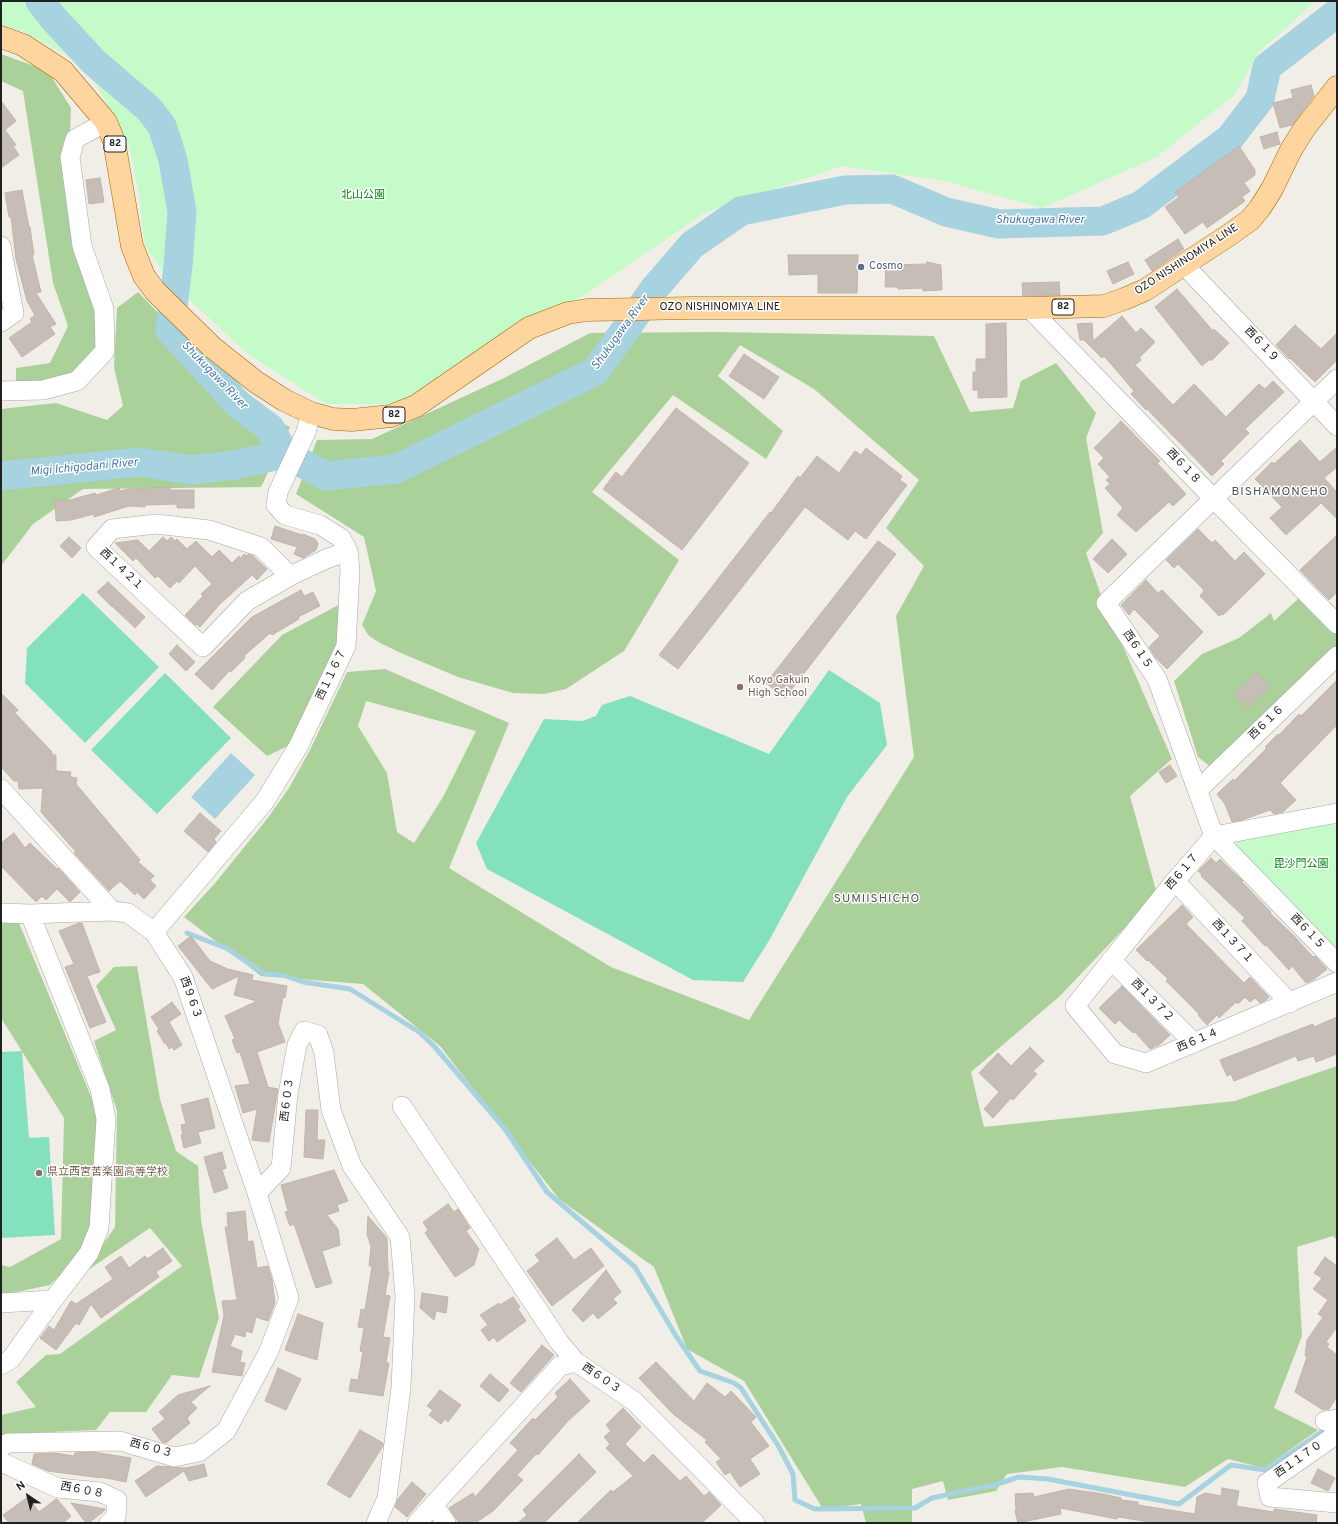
<!DOCTYPE html>
<meta charset="utf-8">
<style>
body{margin:0}
#map{position:relative;width:1338px;height:1524px;overflow:hidden;background:#f1eee7;font-family:Overpass,sans-serif}
canvas{display:block}
.frame{position:absolute;inset:0;border:2px solid #202020;pointer-events:none}
.north{position:absolute;left:8px;top:1476px;width:40px;height:40px;-webkit-text-stroke:3px #fff;paint-order:stroke;rotate:325deg;font-size:11px;font-weight:700;line-height:16px;text-align:center;color:#202020}
.north::after{content:'';display:block;margin:auto;width:14px;height:18px;background:#202020;clip-path:polygon(50% 0,100% 100%,50% 72%,0 100%)}
</style>
<div id="map">
<canvas width="1338" height="1524"></canvas>
<div class="frame"></div>
<div class="north">N</div>
</div>
<script>
const c = document.querySelector('canvas').getContext('2d');
c.lineJoin = 'round';
function fill(path, color) { c.fillStyle = color; c.fill(path, 'evenodd'); }
const toPath = rows => new Path2D(rows.map(r => 'M' + r).join(''));
function stroke(path, color, width, dash) { c.strokeStyle = color; c.lineWidth = width; c.lineCap = dash ? 'butt' : 'round'; c.setLineDash(dash || []); c.stroke(path); }
function write(font, color, halo, rows, align = 'center') {
  c.font = font + ' Overpass,"Noto Sans JP",sans-serif'; c.lineWidth = 3; c.setLineDash([]); c.textBaseline = 'middle'; c.strokeStyle = halo; c.fillStyle = color; for (const [text, x, y, turn = 0] of rows) {
    c.save(); c.translate(x, y); c.rotate((+turn || 0) * Math.PI / 180); c.textAlign = isNaN(turn) ? turn : align; if (halo) c.strokeText(text, 0, 0); c.fillText(text, 0, 0); c.restore();
  }
}
const forest = toPath([
 [1,54,48,71,71,108,70,133,99,315,96,349,79,372,46,383,16,382,16,368,50,363,68,326,53,283,23,91,1,81],
 [138,292,252,409,290,427,261,487,83,489,33,524,1,566,1,409,56,403,107,420,123,406,114,367,117,308],
 [715,332,934,336,970,412,1013,408,1021,381,1056,363,1096,413,1086,438,1103,533,1086,553,1102,598,1172,759,1130,796,1157,894,1060,996,971,1072,984,1127,1235,1101,1337,1066,1337,1240,1333,1236,1297,1247,1302,1336,1274,1408,1318,1430,1264,1468,1228,1459,1185,1487,1062,1467,1007,1474,996,1491,948,1500,943,1481,912,1489,912,1523,866,1523,861,1504,823,1509,744,1381,687,1349,654,1267,559,1199,440,1046,363,984,261,976,184,917,216,882,267,819,289,788,310,750,347,672,385,669,509,723,449,868,611,967,749,1020,914,757,896,616,924,566,886,528,919,480,814,389,740,345,718,376,783,431,766,459,673,395,592,492,679,560,624,651,566,689,544,694,513,693,458,677,401,653,380,643,369,636,362,625,376,591,364,537,296,494,317,440,372,439,504,378,590,333],
 [366,701,476,731,443,797,414,843,397,832,387,773,358,726],
 [1299,598,1337,634,1337,645,1211,767,1198,757,1174,681,1202,654,1239,638,1271,613,1274,621],
 [344,602,339,643,290,745,267,756,213,707,282,635],
 [1,923,19,923,97,1111,92,1230,73,1262,50,1285,2,1295,1,1265,10,1267,61,1239,64,1118,1,1018],
 [137,966,160,1099,176,1151,198,1166,201,1220,219,1318,199,1378,172,1375,146,1412,110,1412,96,1430,6,1434,1,1436,1,1415,36,1407,16,1382,46,1355,60,1354,182,1266,150,1228,82,1274,115,1227,117,1111,94,1041,116,1030,96,986,114,967]
]);
const park = toPath([
 [1,1,1316,1,1260,51,1235,94,1157,157,1042,208,944,181,842,166,704,213,583,296,526,319,402,404,326,404,248,354,172,284,145,246,139,194,129,145,97,85,67,55,22,31,1,28],
 [1337,821,1337,955,1235,850,1237,840]
]);
const pitch = toPath([
 [83,593,159,667,85,743,25,683,27,648],
 [829,670,880,703,887,745,847,797,770,939,743,982,693,980,487,869,476,843,544,719,582,721,596,716,602,705,630,696,769,754],
 [165,673,231,738,157,814,91,750],
 [22,1051,29,1138,24,1138,49,1137,55,1235,1,1238,1,1052]
]);
const water = toPath([
 [231,753,255,775,215,819,191,797]
]);
const stream = toPath([
 [187,933,226,948,265,974,283,975,303,982,350,989,419,1032,433,1045,505,1129,547,1192,635,1267,676,1336,700,1371,734,1383,741,1388,779,1447,793,1474,795,1500,815,1509,915,1508,932,1498,994,1485,1019,1477,1048,1479,1179,1504,1231,1465,1265,1470,1323,1431,1330,1430]
]);
const river = toPath([
 [40,1,54,19,94,62,149,109,162,126,173,160,182,212,178,266,170,330,239,405,270,428,285,454,326,476,396,469,596,371,654,289,692,245,741,211,845,190,892,189,946,212,999,224,1103,221,1141,205,1230,138,1260,99,1267,67,1337,13],
 [1,476,139,462,192,470,234,465,285,454]
]);
const building = toPath([
 [1311,85,1314,96,1292,125,1280,128,1273,103,1293,98,1291,90,1311,85],
 [1,101,16,121,5,130,16,145,13,146,19,155,1,168,1,101],
 [1277,132,1280,144,1264,149,1260,137,1277,132],
 [1239,146,1255,170,1255,175,1244,183,1250,191,1242,197,1245,201,1207,228,1203,222,1185,234,1165,207,1179,197,1175,192,1239,146],
 [100,178,104,202,89,204,86,180,100,178],
 [22,190,29,227,30,227,34,255,32,255,41,292,36,293,56,324,50,327,55,334,22,357,9,338,32,322,30,319,35,315,27,301,16,259,11,217,9,217,5,193,22,190],
 [1178,239,1184,249,1152,271,1145,260,1178,239],
 [788,255,858,255,857,293,818,293,818,274,789,275,788,255],
 [927,262,941,265,942,290,923,291,923,288,898,289,898,287,885,287,886,265,927,264,927,262],
 [1128,262,1134,274,1113,284,1107,271,1128,262],
 [1059,282,1060,295,1023,296,1022,283,1059,282],
 [1177,289,1213,331,1214,329,1229,343,1211,361,1210,359,1202,366,1155,307,1177,289],
 [1122,316,1136,333,1141,328,1155,342,1139,358,1141,360,1135,365,1173,405,1194,384,1226,417,1259,384,1265,389,1273,381,1284,392,1245,429,1249,433,1221,461,1224,464,1212,476,1147,409,1146,410,1131,394,1134,391,1104,356,1102,358,1084,340,1080,340,1077,324,1092,323,1093,341,1122,316],
 [1006,323,1007,397,978,398,978,390,973,390,973,372,976,372,976,359,986,359,986,324,1006,323],
 [1295,325,1321,349,1337,333,1337,360,1315,382,1290,358,1289,359,1276,345,1295,325],
 [744,354,779,377,764,399,729,376,744,354],
 [676,408,749,463,682,550,603,489,616,472,622,477,676,408],
 [1121,421,1160,461,1157,463,1186,494,1173,506,1169,502,1136,532,1117,515,1123,508,1105,488,1110,484,1106,480,1110,477,1098,464,1104,458,1094,448,1121,421],
 [1300,440,1320,462,1337,447,1337,467,1324,478,1337,492,1337,519,1321,503,1286,535,1270,518,1282,507,1255,479,1272,462,1274,464,1300,440],
 [866,448,902,476,900,480,907,485,866,539,855,531,848,540,805,507,678,669,659,655,770,512,771,513,798,476,800,478,817,456,839,473,855,451,861,455,866,448],
 [170,487,170,490,194,490,194,508,177,508,177,504,145,505,145,507,129,506,94,517,94,514,71,520,56,521,55,500,70,500,95,493,96,495,119,488,120,491,128,489,170,487],
 [275,526,302,535,303,534,315,539,318,544,316,550,303,558,294,554,297,547,271,539,275,526],
 [1198,529,1212,543,1215,540,1235,561,1244,552,1265,574,1223,615,1222,614,1219,616,1200,596,1204,590,1178,564,1174,568,1166,560,1198,529],
 [1337,535,1337,592,1329,600,1300,570,1337,535],
 [69,537,81,548,72,558,60,546,69,537],
 [163,537,167,541,171,537,175,541,177,539,187,549,196,541,212,557,219,550,232,563,239,556,241,558,244,554,247,556,248,554,253,556,267,569,257,580,252,575,220,604,200,627,196,624,195,625,185,615,203,596,201,594,212,584,195,566,179,583,177,581,170,588,158,576,155,578,136,558,133,561,115,543,138,540,149,551,163,537],
 [1112,539,1127,554,1108,573,1093,559,1112,539],
 [878,541,896,554,785,698,766,683,878,541],
 [1146,580,1158,593,1162,590,1203,632,1167,669,1155,657,1149,647,1160,636,1134,609,1129,615,1121,605,1146,580],
 [108,582,145,617,135,628,112,606,112,607,97,592,108,582],
 [301,590,304,596,313,592,320,606,298,617,299,619,272,635,270,633,244,656,245,658,231,672,230,670,212,690,195,674,252,617,301,590],
 [177,645,195,662,186,671,169,654,177,645],
 [1257,673,1270,687,1247,708,1234,694,1257,673],
 [1337,680,1337,725,1280,783,1296,800,1283,812,1274,814,1270,810,1242,820,1232,822,1225,804,1217,794,1233,779,1234,781,1267,748,1265,747,1278,734,1279,735,1299,714,1301,716,1337,680],
 [1,693,18,710,15,713,52,752,52,755,56,755,56,771,71,772,70,777,77,778,76,784,140,860,138,862,154,876,150,880,156,886,144,899,137,892,135,895,120,881,109,891,74,853,76,852,41,812,43,788,19,789,18,781,14,781,1,767,1,693],
 [1170,765,1177,776,1166,783,1159,772,1170,765],
 [200,813,221,831,214,839,216,842,208,852,184,831,200,813],
 [14,833,25,848,30,843,57,869,58,868,80,892,70,902,57,889,46,900,42,896,36,902,1,866,1,843,14,833],
 [1211,858,1216,863,1220,859,1233,872,1243,881,1242,882,1271,912,1270,913,1295,937,1313,957,1315,956,1327,969,1313,980,1306,983,1292,966,1289,970,1266,945,1265,946,1242,921,1245,918,1201,876,1202,875,1198,871,1211,858],
 [1182,905,1193,917,1186,924,1244,983,1250,977,1269,997,1266,1000,1260,1003,1255,998,1250,1002,1245,997,1238,1004,1236,1002,1219,1018,1217,1015,1207,1025,1198,1015,1199,1014,1166,981,1168,979,1148,960,1147,961,1136,950,1182,905],
 [79,923,82,923,100,972,87,976,106,1022,90,1028,65,967,74,964,59,931,79,923],
 [191,936,210,961,228,969,253,975,252,980,287,986,285,998,283,997,278,1023,285,1042,257,1052,268,1087,278,1089,269,1142,252,1140,257,1109,243,1113,235,1086,250,1084,240,1052,237,1053,232,1040,235,1039,225,1016,257,1001,234,995,239,976,212,989,178,946,191,936],
 [1122,986,1170,1035,1159,1045,1150,1049,1135,1032,1133,1033,1119,1020,1115,1024,1099,1008,1122,986],
 [172,1002,181,1014,169,1022,182,1045,174,1050,172,1047,169,1049,166,1043,165,1044,157,1031,159,1029,151,1017,172,1002],
 [1337,1017,1337,1054,1316,1062,1314,1056,1298,1061,1296,1056,1234,1081,1231,1074,1227,1076,1220,1060,1313,1024,1314,1027,1337,1017],
 [1030,1047,1044,1061,1033,1071,1037,1074,1013,1100,1011,1098,993,1118,984,1109,999,1092,979,1073,998,1053,1011,1066,1030,1047],
 [208,1098,215,1128,198,1132,201,1143,184,1148,181,1135,183,1134,181,1125,186,1124,181,1105,208,1098],
 [306,1110,318,1110,317,1140,325,1140,323,1159,304,1157,306,1110],
 [222,1152,226,1168,222,1170,228,1188,214,1193,204,1157,222,1152],
 [334,1170,348,1201,337,1205,339,1211,327,1215,338,1229,340,1245,322,1251,332,1283,316,1288,294,1224,290,1226,285,1212,288,1211,281,1185,334,1170],
 [448,1204,454,1212,458,1209,470,1228,466,1231,479,1249,474,1265,455,1277,425,1233,428,1230,423,1222,448,1204],
 [245,1211,248,1242,253,1241,257,1268,268,1266,272,1280,275,1302,273,1303,275,1303,268,1321,256,1317,252,1333,246,1331,245,1337,235,1334,230,1346,242,1351,240,1362,245,1363,242,1376,212,1372,224,1315,222,1301,237,1300,225,1227,228,1227,227,1213,245,1211],
 [368,1216,387,1238,388,1272,389,1272,385,1295,390,1296,383,1337,390,1338,386,1363,389,1363,383,1396,349,1391,351,1379,358,1380,363,1352,360,1351,364,1328,358,1327,361,1309,365,1310,372,1266,369,1266,371,1247,367,1234,368,1216],
 [557,1238,574,1260,591,1248,604,1266,552,1306,527,1271,540,1261,535,1255,557,1238],
 [163,1248,172,1261,156,1272,159,1277,101,1318,91,1304,79,1325,76,1323,56,1350,40,1338,49,1326,54,1330,71,1301,76,1304,113,1279,105,1267,121,1256,129,1268,145,1256,147,1259,163,1248],
 [1325,1257,1337,1266,1337,1327,1326,1342,1329,1344,1327,1347,1337,1355,1337,1397,1329,1409,1323,1410,1295,1392,1307,1357,1305,1356,1307,1340,1323,1317,1318,1314,1328,1300,1313,1289,1322,1278,1314,1273,1325,1257],
 [606,1270,621,1292,613,1299,617,1303,598,1319,593,1313,583,1322,572,1310,606,1270],
 [422,1293,448,1297,446,1313,436,1311,434,1320,420,1308,422,1293],
 [513,1297,520,1307,518,1309,526,1321,497,1342,494,1337,489,1341,481,1330,488,1325,480,1315,499,1303,500,1305,513,1297],
 [298,1314,323,1323,317,1360,285,1350,298,1314],
 [542,1345,554,1355,521,1392,510,1383,542,1345],
 [656,1362,694,1401,707,1383,725,1397,731,1391,756,1417,751,1422,769,1446,750,1459,760,1474,740,1487,730,1472,725,1475,716,1462,721,1459,705,1442,707,1440,673,1414,639,1378,656,1362],
 [278,1368,301,1379,286,1410,265,1401,278,1368],
 [490,1374,509,1390,499,1402,480,1386,490,1374],
 [570,1379,590,1401,568,1421,538,1455,536,1454,517,1475,523,1480,493,1511,475,1523,459,1523,449,1508,473,1493,475,1497,518,1450,510,1443,533,1418,535,1420,558,1397,555,1393,570,1379],
 [210,1386,191,1402,197,1408,187,1418,190,1423,166,1443,162,1442,152,1429,165,1419,159,1412,178,1395,210,1386],
 [440,1390,461,1405,448,1422,445,1419,441,1424,429,1415,433,1410,427,1406,440,1390],
 [623,1408,641,1427,625,1444,644,1463,653,1454,680,1481,686,1476,704,1496,709,1492,721,1505,702,1523,577,1523,611,1490,613,1492,633,1476,606,1448,610,1444,604,1437,611,1431,606,1425,623,1408],
 [360,1430,383,1443,383,1446,350,1498,327,1484,360,1430],
 [93,1452,131,1458,126,1482,101,1477,101,1478,48,1471,32,1464,34,1454,54,1453,74,1456,75,1453,93,1452],
 [579,1454,596,1472,544,1523,518,1523,527,1515,523,1510,579,1454],
 [204,1464,207,1476,189,1481,184,1471,146,1497,135,1481,157,1466,186,1468,204,1464],
 [1318,1469,1335,1478,1328,1491,1311,1483,1318,1469],
 [412,1482,426,1494,407,1517,395,1507,398,1499,412,1482],
 [1222,1488,1239,1491,1236,1506,1274,1512,1274,1509,1317,1515,1316,1523,1144,1523,1144,1521,1118,1517,1117,1519,1060,1508,1061,1514,1018,1523,1015,1511,1016,1510,1015,1494,1033,1493,1034,1497,1069,1489,1103,1494,1121,1498,1121,1500,1138,1502,1138,1505,1195,1514,1197,1497,1205,1493,1221,1496,1222,1488],
 [28,1497,39,1512,56,1499,57,1499,71,1516,63,1523,9,1523,3,1515,28,1497],
 [71,1503,105,1509,105,1510,89,1523,86,1523,71,1503]
]);
const minor = toPath([
 [1,246,14,313,1,322],
 [1184,265,1337,426],
 [1029,308,1213,498,1337,624],
 [1337,379,1106,603,1157,679,1214,836,1337,963],
 [1,391,43,390,77,381,105,351,104,309,82,246,70,157,75,139,106,122],
 [290,576,247,601,203,647,96,547,112,529,156,524,209,530,261,547,290,576,326,559,348,551],
 [1,789,112,911],
 [1198,790,1337,656],
 [1337,813,1214,836,1175,881,1075,1006,1115,1054,1146,1063,1337,982],
 [1175,881,1290,1003],
 [1,913,30,914,100,1089,106,1119,99,1228,89,1253,53,1300,11,1359,1,1365],
 [154,932,265,801,299,745,346,646,350,570,348,551,341,538,320,525,285,515,276,505,278,492,306,432,311,413],
 [1111,960,1194,1043],
 [402,1106,560,1343,576,1362],
 [257,1193,281,1168,288,1094,297,1045,304,1031,318,1035,324,1053,331,1110,352,1166,400,1237,405,1296,401,1388,387,1498,376,1523],
 [1,1303,53,1300],
 [1325,1421,1337,1419],
 [1337,1430,1330,1439,1267,1483,1270,1497,1337,1503],
 [1,1447,8,1443,120,1441,174,1457,199,1452,226,1431,268,1353,289,1298,257,1193,183,977,154,932,128,913,112,911,30,914],
 [1,1462,58,1488,100,1492,117,1500,116,1517,109,1523],
 [434,1505,446,1523],
 [417,1523,560,1366,576,1362,634,1401,755,1523]
]);
const major = toPath([
 [1,37,23,45,63,71,106,122,114,141,132,246,144,276,155,291,212,347,256,382,284,400,311,413,333,419,352,420,391,416,416,406,529,328,568,313,587,310,692,308,1029,308,1104,306,1124,299,1145,290,1229,235,1250,220,1260,208,1272,189,1291,150,1304,129,1337,87]
]);
const markers = [
 [861,267,4,"#5c6f8a"],
 [740,687,4,"#8d6e63"],
 [39,1173,4,"#8d6e63"]
];
const shields = [
 [115,144,22],
 [1063,307,22],
 [394,415,22]
];
const shieldNames = [
 ["82",115,144],
 ["82",1063,307],
 ["82",394,415]
];
const parkNames = [
 ["北山公園",363,196],
 ["毘沙門公園",1301,865]
];
const streetNames = [
 ["OZO NISHINOMIYA LINE",1187,260,-33],
 ["OZO NISHINOMIYA LINE",720,308],
 ["西６１９",1261,345,46],
 ["西６１８",1183,467,46],
 ["西１４２１",121,570,43],
 ["西６１５",1137,650,56],
 ["西１１６７",332,675,-64],
 ["西６１６",1267,723,-44],
 ["西６１７",1183,872,-49],
 ["西６１５",1307,932,46],
 ["西１３７１",1232,942,47],
 ["西９６３",190,998,70],
 ["西１３７２",1152,1001,45],
 ["西６１４",1198,1041,-23],
 ["西６０３",288,1100,-83],
 ["西６０３",601,1379,34],
 ["西６０３",151,1449,15],
 ["西１１７０",1299,1460,-35],
 ["西６０８",82,1491,11]
];
const serviceNames = [
 ["Cosmo",869,267]
];
const educationNames = [
 ["Koyo Gakuin",748,681],
 ["High School",748,694],
 ["県立西宮苦楽園高等学校",47,1173]
];
const waterNames = [
 ["Shukugawa River",1040,221],
 ["Shukugawa River",621,333,-54],
 ["Shukugawa River",214,376,46],
 ["Migi Ichigodani River",84,468,-5]
];
const neighbourhoodNames = [
 ["BISHAMONCHO",1280,493],
 ["SUMIISHICHO",877,900]
];
fill(forest, '#abd19b');
fill(park, '#c4fbc9');
fill(pitch, '#84e1bd');
fill(water, '#a7d2df');
stroke(stream, '#a7d2df', 5);
stroke(river, '#a7d2df', 29);
fill(building, '#c6bdb6');
stroke(building, '#c3b4a9', 1);
stroke(minor, '#a7a7a7', 20);
stroke(major, '#9d6900', 23);
stroke(minor, '#fff', 19);
stroke(major, '#fed59f', 22);
for (const [x, y, r, color] of markers) { const dot = new Path2D(); dot.arc(x, y, r, 0, 2 * Math.PI); c.fillStyle = color; c.fill(dot); stroke(dot, '#fff', 1.5); }
for (const [x, y, w] of shields) { const box = new Path2D(); box.roundRect(x - w / 2, y - 8, w, 16, 3); c.fillStyle = '#fff'; c.fill(box); stroke(box, '#202020', 1); }
write('bold 10px', '#202020', null, shieldNames);
write('11px', '#0a8314', '#fff', parkNames);
write('11px', '#202020', '#fff', streetNames);
write('11px', '#4e5e75', '#fff', serviceNames, 'left');
write('11px', '#785e54', '#fff', educationNames, 'left');
write('italic 12px', '#477aab', '#fff', waterNames);
c.letterSpacing = '1px';
write('12px', '#535353', '#fff', neighbourhoodNames);
c.letterSpacing = '0px';
</script>
